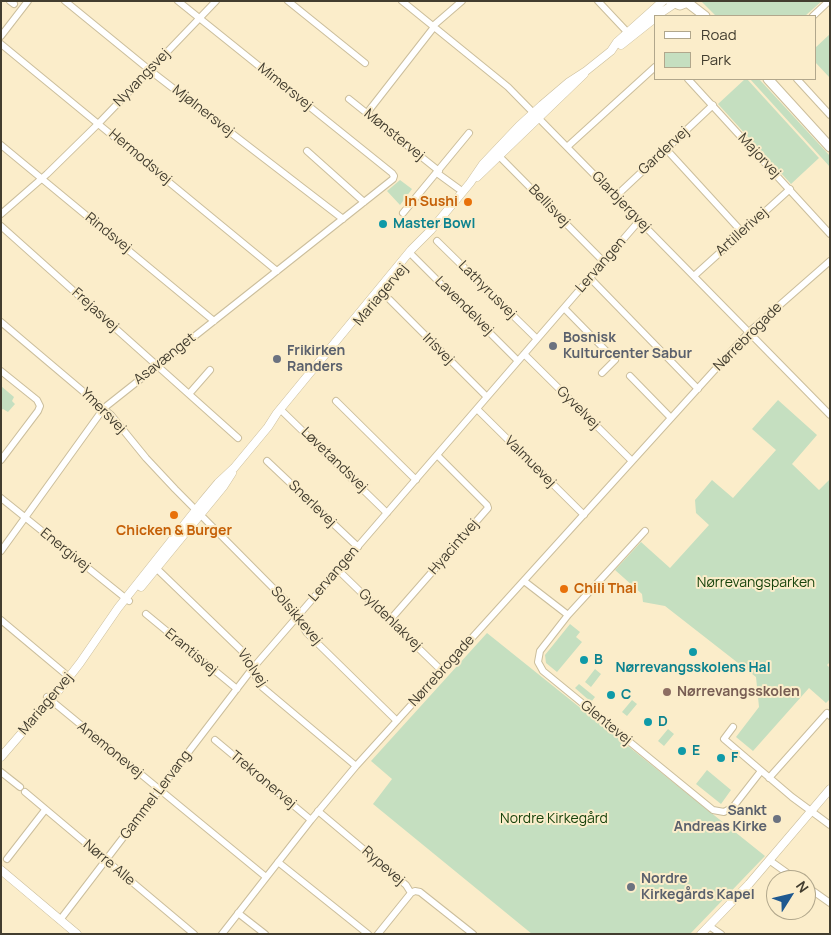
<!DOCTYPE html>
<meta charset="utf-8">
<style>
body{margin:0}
#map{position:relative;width:831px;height:935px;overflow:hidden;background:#fbedca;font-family:Manrope,sans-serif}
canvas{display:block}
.frame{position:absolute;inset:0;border:2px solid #423d2f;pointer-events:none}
.legend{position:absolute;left:654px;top:15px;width:162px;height:65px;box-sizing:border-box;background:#fbedca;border:1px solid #b1a78c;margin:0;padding:6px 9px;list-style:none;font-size:15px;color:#423d2f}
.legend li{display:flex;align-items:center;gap:10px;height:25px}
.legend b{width:25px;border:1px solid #b1a78c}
.north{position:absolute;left:766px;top:870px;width:50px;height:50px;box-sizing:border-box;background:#fbedca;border:1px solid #b1a78c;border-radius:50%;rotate:54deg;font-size:14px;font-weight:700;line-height:20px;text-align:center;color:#423d2f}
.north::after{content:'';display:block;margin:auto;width:18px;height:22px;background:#1f5990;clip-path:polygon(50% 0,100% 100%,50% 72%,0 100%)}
</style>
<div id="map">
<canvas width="831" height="935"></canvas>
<div class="frame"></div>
<ul class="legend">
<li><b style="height:6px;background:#fff"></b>Road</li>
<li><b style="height:14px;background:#c5dfc0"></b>Park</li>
</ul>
<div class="north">N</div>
</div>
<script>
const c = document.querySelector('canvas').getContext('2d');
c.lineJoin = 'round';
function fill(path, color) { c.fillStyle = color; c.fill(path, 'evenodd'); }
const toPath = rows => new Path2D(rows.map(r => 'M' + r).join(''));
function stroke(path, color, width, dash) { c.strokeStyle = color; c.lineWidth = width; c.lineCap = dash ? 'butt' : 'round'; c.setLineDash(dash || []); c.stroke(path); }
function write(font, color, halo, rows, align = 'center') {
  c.font = font + ' Manrope,sans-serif'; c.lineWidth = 4; c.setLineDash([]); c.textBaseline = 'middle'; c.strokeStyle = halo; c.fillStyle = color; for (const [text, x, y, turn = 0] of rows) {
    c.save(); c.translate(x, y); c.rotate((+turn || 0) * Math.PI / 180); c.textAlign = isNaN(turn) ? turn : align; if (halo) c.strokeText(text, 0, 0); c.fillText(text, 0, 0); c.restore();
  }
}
const green = toPath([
 [701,1,822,1,805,16,716,16],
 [830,34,830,78,815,62,815,48],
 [745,79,747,79,819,158,791,184,718,104],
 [750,79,759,79,830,156,830,167],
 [400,180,412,189,400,205,387,191],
 [1,386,14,397,12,401,15,404,8,412,3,409,1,410],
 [778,400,817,435,792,464,819,490,830,479,830,662,827,665,830,668,830,699,826,703,809,688,753,751,736,737,759,707,756,677,665,606,643,602,642,594,615,570,641,542,670,568,709,525,696,513,695,500,712,480,733,498,776,450,752,429],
 [570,624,580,632,576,637,582,642,557,672,546,663,545,655],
 [487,633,765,856,690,934,532,934,373,804,392,779,371,761],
 [595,669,601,674,591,687,585,682],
 [579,684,595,697,591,702,575,688],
 [632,700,637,704,627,716,622,712],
 [668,729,674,734,664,746,658,741],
 [707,770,731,790,721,804,696,784]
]);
const minor = toPath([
 [10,1,14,4],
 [65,1,152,72,343,219],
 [288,1,365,63],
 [402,1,508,87,830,415],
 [598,1,630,35],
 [813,16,829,1],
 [433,26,462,1],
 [1,36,28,1],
 [1,44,277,271],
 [688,79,830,234],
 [797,79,830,115],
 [349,99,439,171],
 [367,113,434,27],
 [1,145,214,321],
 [567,147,655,67],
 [666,149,742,232],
 [307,151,364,202],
 [497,154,604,262],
 [437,173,459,189],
 [615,197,713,105],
 [403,213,469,133],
 [1,214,47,174,99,123,216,1],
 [1,226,238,438],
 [437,241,537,339],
 [409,252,518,361],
 [694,276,790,189],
 [590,278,698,389],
 [390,300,487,397],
 [564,308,615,360,602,373],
 [1,322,111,415,146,458,175,489,286,601,307,633,397,721],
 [524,354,632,461],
 [1,371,37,400,40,406,38,411,1,460],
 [630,376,671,418],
 [189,394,210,370],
 [336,401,416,480],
 [280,409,387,513],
 [477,409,584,515],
 [267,461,358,547],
 [1,498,129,601],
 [1,551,104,408,393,179,394,176,392,173,178,1],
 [154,566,241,650,262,687,356,766],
 [338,570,442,671],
 [524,581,568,615,540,651,538,662,543,671,713,810,724,812,733,807,761,771],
 [146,614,237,689],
 [568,615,645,531],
 [1,620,69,677],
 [390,620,488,508,487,505,437,455],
 [47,697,266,877],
 [733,727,724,739,792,797,830,825],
 [215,740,311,820],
 [1,772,20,787],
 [769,778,827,713,830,716],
 [25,792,194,934],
 [318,811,406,885,411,893],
 [7,859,45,810],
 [769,860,797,880],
 [278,862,368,934],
 [806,886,830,903],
 [411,893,415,891,420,892,473,934],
 [238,913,265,934],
 [60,920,252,669,639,221],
 [709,926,721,934],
 [222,934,311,820,356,766,749,332,830,261],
 [378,934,411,893]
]);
const tertiary = toPath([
 [656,16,674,4],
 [621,45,655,18],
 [477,177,584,74],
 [141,587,223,487,232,473],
 [1,757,59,690,80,663,118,608,203,501,218,483,234,468,268,427,277,413,411,250,431,230,470,183,483,164,519,126,542,105,569,82,586,71,611,51,617,42,663,1],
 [1,870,77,934],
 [701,934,749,884,830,789]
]);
const secondary = toPath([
 [670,1,680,5,690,1],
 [688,3,705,16],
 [768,79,830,147]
]);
const markers = [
 [468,202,5,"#e8710a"],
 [383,224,5,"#0f9aa8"],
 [553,346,5,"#6b7280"],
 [277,359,5,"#6b7280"],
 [174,515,5,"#e8710a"],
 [564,589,5,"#e8710a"],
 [693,652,5,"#0f9aa8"],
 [584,660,5,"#0f9aa8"],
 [667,692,5,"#8d6e63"],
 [611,695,5,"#0f9aa8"],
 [648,722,5,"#0f9aa8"],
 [682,751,5,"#0f9aa8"],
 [721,758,5,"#0f9aa8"],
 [777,819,5,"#6b7280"],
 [631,887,5,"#6b7280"]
];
const streetNames = [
 ["Nyvangsvej",142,78,-46],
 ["Mimersvej",285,87,39],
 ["Mjølnersvej",203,111,38],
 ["Mønstervej",394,135,39],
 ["Gardervej",664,151,-43],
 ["Majorvej",759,156,47],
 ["Hermodsvej",140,157,40],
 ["Glarbjergvej",621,202,46],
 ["Bellisvej",549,206,46],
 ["Artillerivej",742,232,-42],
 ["Rindsvej",108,233,39],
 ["Lervangen",601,265,-49],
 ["Lathyrusvej",487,290,45],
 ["Mariagervej",381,295,-50],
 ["Lavendelvej",464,306,45],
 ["Frejasvej",95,310,42],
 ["Nørrebrogade",748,337,-45],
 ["Irisvej",438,349,45],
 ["Asavænget",165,359,-38],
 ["Gyvelvej",578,408,45],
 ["Ymersvej",103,411,45],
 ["Løvetandsvej",334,460,44],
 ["Valmuevej",530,462,45],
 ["Snerlevej",312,504,44],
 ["Hyacintvej",454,547,-49],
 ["Energivej",65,550,39],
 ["Lervangen",334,574,-49],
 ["Solsikkevej",296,616,50],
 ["Gyldenlakvej",390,620,44],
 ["Erantisvej",191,652,40],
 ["Violvej",252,668,56],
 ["Nørrebrogade",442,671,-48],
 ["Mariagervej",46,704,-50],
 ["Glentevej",606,723,39],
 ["Anemonevej",110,750,39],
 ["Trekronervej",263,780,40],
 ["Gammel Lervang",156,795,-53],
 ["Nørre Alle",109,863,40],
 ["Rypevej",383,866,41]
];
const foodNames = [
 ["In Sushi",458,202],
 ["Chicken & Burger",174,531,"center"],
 ["Chili Thai",574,589,"left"]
];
const cultureNames = [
 ["Master Bowl",393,224],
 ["B",594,660],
 ["Nørrevangsskolens Hal",693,668,"center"],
 ["C",621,695],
 ["D",658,722],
 ["E",692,751],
 ["F",731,758]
];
const worshipNames = [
 ["Bosnisk",563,338],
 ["Kulturcenter Sabur",563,354],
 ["Frikirken",287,351],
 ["Randers",287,367],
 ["Sankt",767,811,"right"],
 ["Andreas Kirke",767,827,"right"],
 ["Nordre",641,879],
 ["Kirkegårds Kapel",641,895]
];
const parkNames = [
 ["Nørrevangsparken",756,583],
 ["Nordre Kirkegård",554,819]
];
const educationNames = [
 ["Nørrevangsskolen",677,692]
];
fill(green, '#c5dfc0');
stroke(minor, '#cbbe9c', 8);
stroke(tertiary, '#cbbe9c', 9);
stroke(secondary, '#cbbe9c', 11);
stroke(minor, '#fff', 6);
stroke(tertiary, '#fff', 8);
stroke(secondary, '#fff', 9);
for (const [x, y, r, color] of markers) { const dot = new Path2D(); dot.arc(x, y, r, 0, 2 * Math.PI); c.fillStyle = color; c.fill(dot); stroke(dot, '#fbedca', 2); }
write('14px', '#423d2f', '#fbedca', streetNames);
write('bold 14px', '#c56008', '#fbedca', foodNames, 'right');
write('bold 14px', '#0d838f', '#fbedca', cultureNames, 'left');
write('bold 14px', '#5b616d', '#fbedca', worshipNames, 'left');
write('14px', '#18440d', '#fbedca', parkNames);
write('bold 14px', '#785e54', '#fbedca', educationNames, 'left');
</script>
